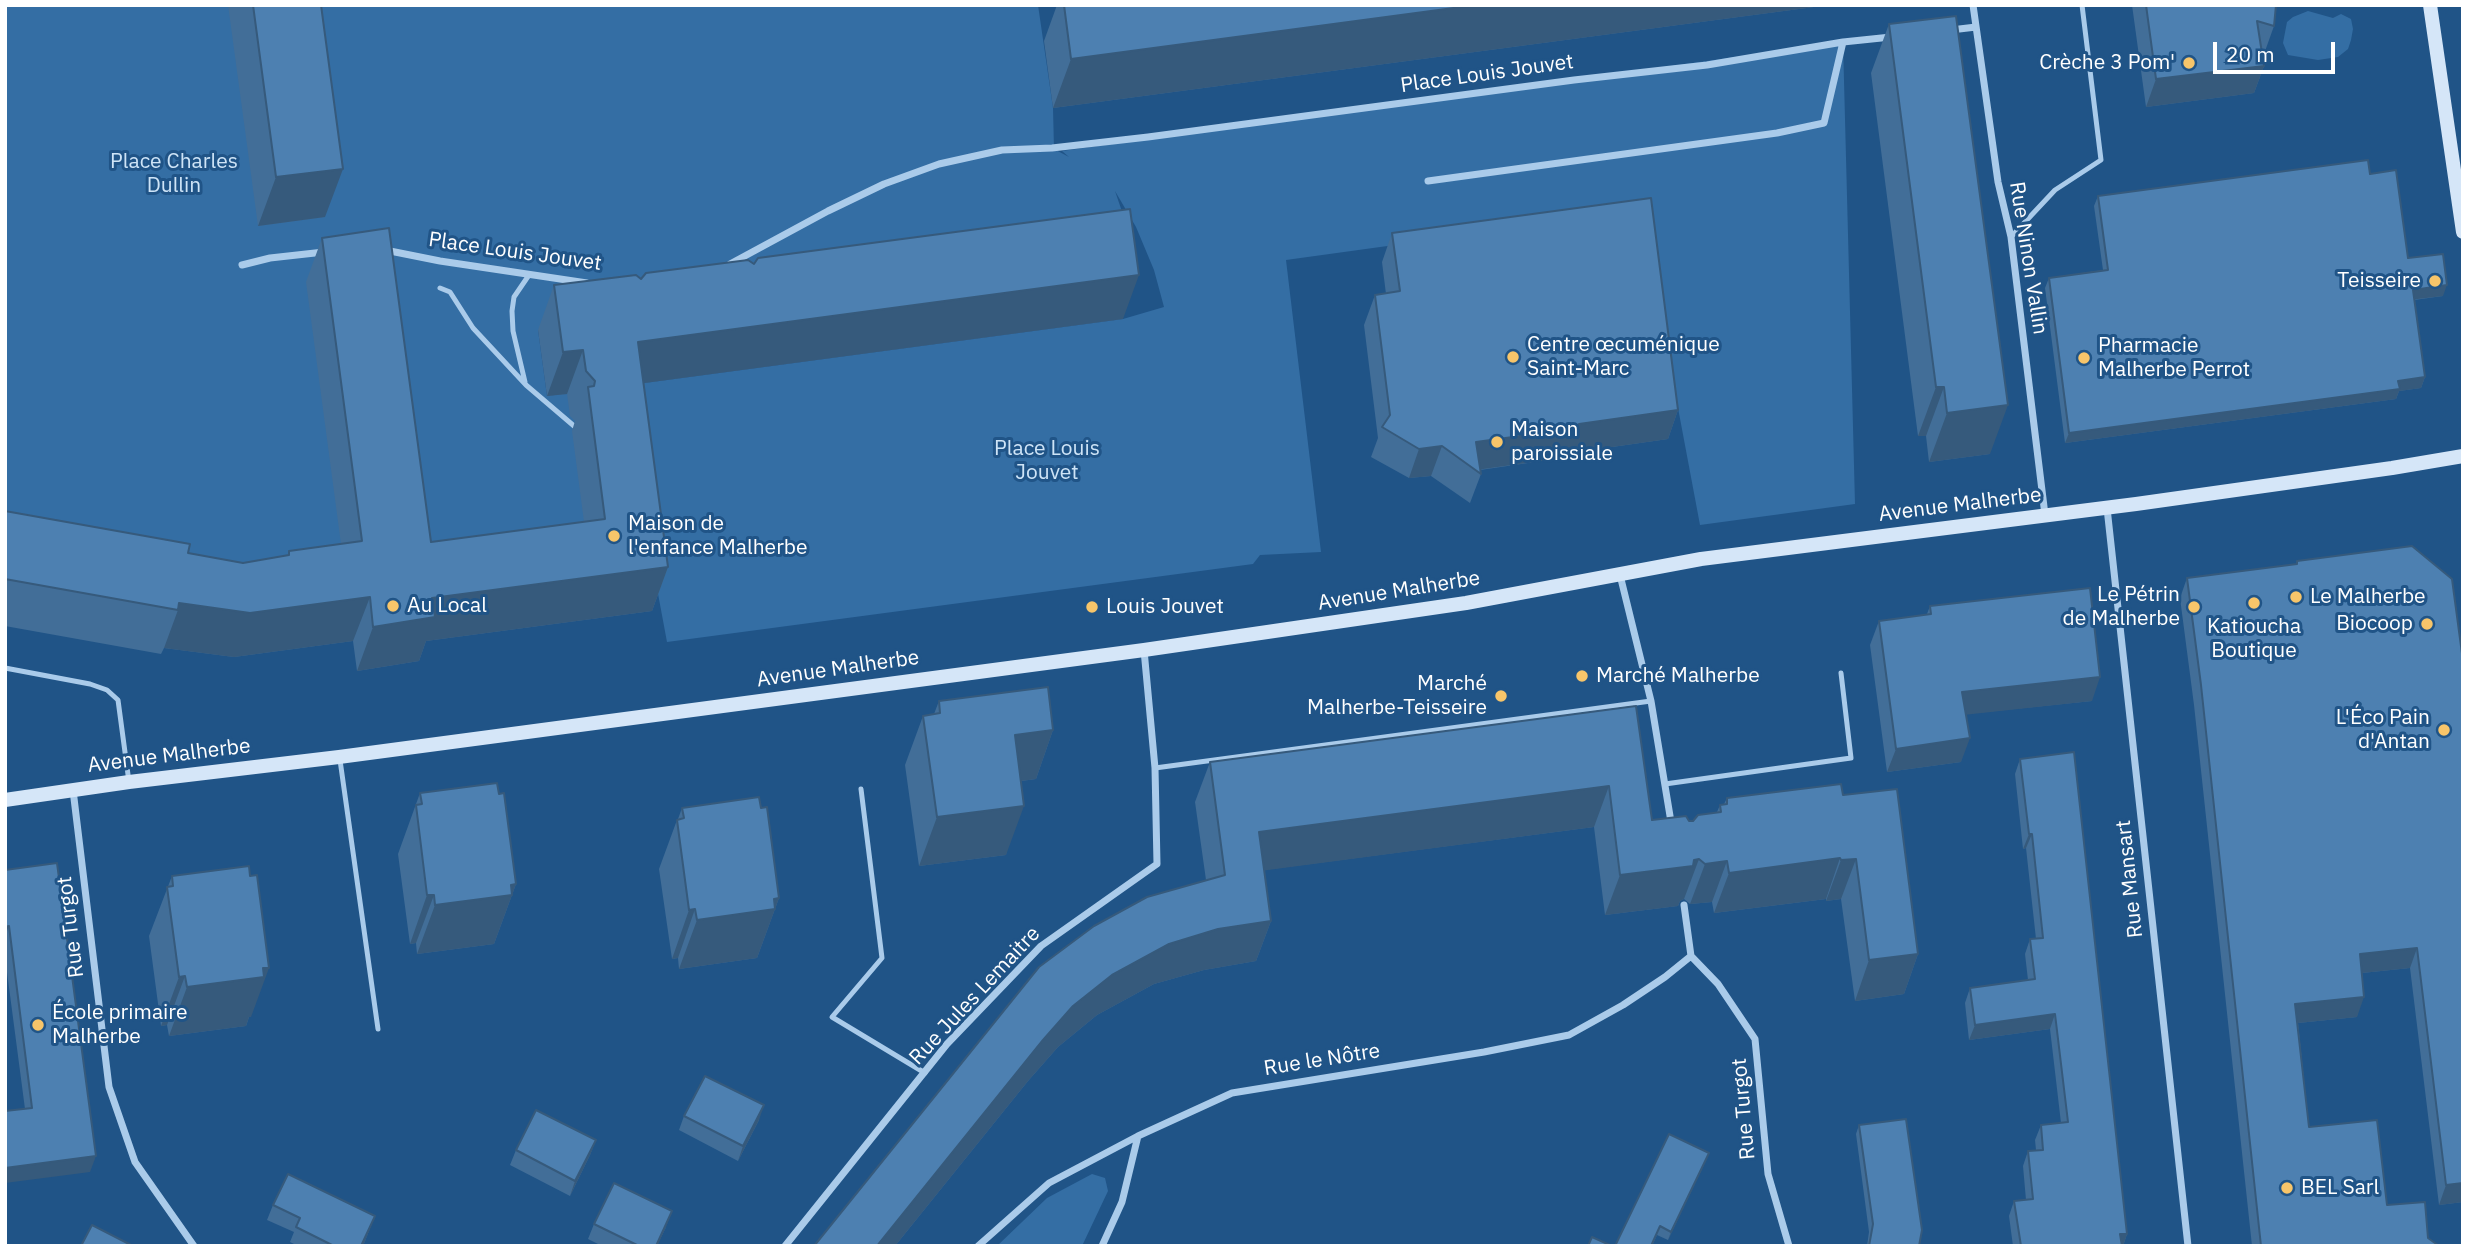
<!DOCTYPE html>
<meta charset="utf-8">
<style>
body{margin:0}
#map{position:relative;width:2468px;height:1251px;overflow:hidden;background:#205487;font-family:"IBM Plex Sans",sans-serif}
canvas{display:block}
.frame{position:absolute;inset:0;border:7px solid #fff;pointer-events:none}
.scale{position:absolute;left:2213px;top:42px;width:122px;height:32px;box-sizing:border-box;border:4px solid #fff;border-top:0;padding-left:9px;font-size:21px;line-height:24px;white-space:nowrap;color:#fff;-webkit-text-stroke:5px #205487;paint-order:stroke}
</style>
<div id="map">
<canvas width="2468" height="1251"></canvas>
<div class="frame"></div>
<div class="scale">20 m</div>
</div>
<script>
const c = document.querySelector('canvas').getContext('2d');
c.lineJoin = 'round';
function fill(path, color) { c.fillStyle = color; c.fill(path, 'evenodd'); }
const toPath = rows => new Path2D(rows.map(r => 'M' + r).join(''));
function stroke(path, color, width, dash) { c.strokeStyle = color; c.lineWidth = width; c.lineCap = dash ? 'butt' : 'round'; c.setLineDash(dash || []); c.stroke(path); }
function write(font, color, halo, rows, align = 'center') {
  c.font = font + ' "IBM Plex Sans",sans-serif'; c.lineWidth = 6; c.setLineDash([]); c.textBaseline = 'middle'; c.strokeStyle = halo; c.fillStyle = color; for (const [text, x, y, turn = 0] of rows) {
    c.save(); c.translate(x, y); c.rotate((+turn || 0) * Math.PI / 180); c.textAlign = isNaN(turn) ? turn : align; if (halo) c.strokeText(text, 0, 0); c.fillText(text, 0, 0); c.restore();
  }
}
const green = toPath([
 [5,5,1038,5,1053,108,1054,149,1069,157,1062,151,1843,42,1855,504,1700,525,1641,211,1286,260,1321,552,1260,555,1253,564,667,642,629,438,587,544,444,583,451,638,422,636,346,585,5,558],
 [1115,191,1136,227,1154,270,1164,307,1123,319,547,396,538,330,1131,238],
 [2308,11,2333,18,2341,14,2351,19,2353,29,2351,40,2348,49,2338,57,2318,60,2288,55,2283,43,2287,22,2293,17],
 [1092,1174,1105,1178,1108,1191,1082,1246,997,1246,1047,1198]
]);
const lane = toPath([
 [2011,237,2055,190,2101,160,2082,5],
 [440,288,450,292,473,328,526,385,574,426],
 [525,382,513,331,512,311,514,297,529,275],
 [5,668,90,684,107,690,118,700,129,782],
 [340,760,378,1029],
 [1155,768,1651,701],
 [1665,784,1851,758,1841,673],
 [861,789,882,958,832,1017,925,1073]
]);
const street = toPath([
 [1973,5,1998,182,2011,237,2045,515],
 [1951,30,1976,27],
 [1428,181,1777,133,1824,123,1843,42,1891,37],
 [385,250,440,261,587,283],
 [730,264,828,211,884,184,939,164,1002,150,1052,148,1148,137,1574,80,1707,65,1843,42],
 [242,265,270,258,324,252],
 [2107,508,2188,1246],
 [1620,575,1651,701,1672,828],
 [73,790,109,1087,135,1162,194,1246],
 [1684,905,1691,956,1718,984,1755,1039,1768,1174,1789,1246],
 [785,1246,947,1044,1041,946,1157,864,1155,768,1144,650],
 [978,1246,1049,1183,1138,1136,1232,1093,1484,1052,1569,1035,1623,1005,1665,977,1691,956],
 [1102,1246,1122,1202,1138,1136]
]);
const secondary = toPath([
 [2430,5,2463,232],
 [5,800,129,782,339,757,1144,650,1466,603,1701,559,2136,504,2392,468,2463,456]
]);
const wall = toPath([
 [228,5,321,5,325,217,258,226],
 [1057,5,1829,5,1053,108,1044,41],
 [2132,5,2276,5,2274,26,2264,54,2262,53,2264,66,2254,93,2146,107],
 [1889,24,1990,454,1929,462,1926,436,1918,436,1871,73],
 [2370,174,2408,258,2443,296,2414,300,2425,377,2421,388,2399,391,2396,399,2065,443,2045,288,2049,278,2103,270,2094,206,2098,196],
 [1392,233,1678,410,1668,439,1570,453,1569,457,1480,470,1481,474,1470,503,1431,476,1409,478,1371,457,1378,438,1364,325,1375,295,1386,294,1382,262],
 [322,238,431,542,584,522,572,431,575,421,570,416,567,394,547,396,538,330,554,285,641,279,754,264,1123,319,644,383,668,567,652,611,426,641,419,661,357,671,353,641,234,657,164,648,161,654,5,626,5,511,188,553,243,563,287,556,289,551,341,544,306,282],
 [2297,561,2463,661,2463,1202,2439,1205,2410,968,2362,973,2357,1017,2298,1023,2309,1127,2387,1205,2439,1246,2252,1246,2194,705,2180,598,2187,578,2296,565],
 [1930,606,2092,701,1966,714,1961,762,1887,772,1870,645,1879,621,1927,614],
 [939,701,1053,730,1036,779,1021,781,1006,855,919,866,905,765,923,716,934,714],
 [1636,706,1652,820,1693,821,1717,812,1720,805,1724,804,1727,798,1843,795,1918,954,1904,994,1855,1001,1841,899,1826,901,1826,899,1714,913,1712,902,1690,904,1684,899,1680,901,1678,906,1605,915,1594,827,1264,870,1271,921,1256,961,1204,970,1154,984,1097,1015,1058,1047,1028,1081,895,1246,814,1246,1206,880,1195,802,1210,762],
 [2020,759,2127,1234,2123,1246,2013,1246,2009,1216,2014,1201,2026,1200,2023,1166,2028,1151,2036,1150,2035,1140,2041,1125,2061,1123,2050,1029,1969,1040,1965,1003,1970,988,2028,980,2025,954,2030,939,2036,939,2026,848,2023,849,2015,774],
 [420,793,516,884,494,944,417,954,416,943,410,944,398,854],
 [682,808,779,898,757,958,679,969,678,958,672,959,659,869,677,820,678,819],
 [5,870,90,1172,25,1109,5,957],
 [172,876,251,1017,249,1017,246,1026,169,1036,167,1025,161,1026,149,936],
 [684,1116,759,1120,738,1161,679,1130],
 [1859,1125,1919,1246,1867,1246,1869,1232,1856,1134],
 [596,1140,590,1155,570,1196,510,1165,516,1150],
 [1709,1153,1668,1240,1657,1235,1652,1246,1615,1246],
 [273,1205,375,1216,363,1246,298,1246,290,1242,294,1232,267,1220],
 [594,1224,666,1227,657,1246,602,1246,588,1239]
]);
const shadedWall = toPath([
 [1476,5,1829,5,1053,108,1071,59],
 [2264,66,2254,93,2146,107,2156,79],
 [343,169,325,217,258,226,276,177],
 [1139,275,1123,319,622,386,638,342],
 [2447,285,2443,296,2409,300,2413,290],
 [583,350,567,394,547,396,563,352],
 [2425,377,2421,388,2399,391,2396,399,2065,443,2069,433],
 [1936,387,1944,387,1926,436,1918,436],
 [2008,405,1990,454,1929,462,1947,413],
 [1678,410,1668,439,1570,453,1569,457,1476,470,1476,442,1579,424],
 [1442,446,1431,476,1409,478,1419,449],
 [668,567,652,611,426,641,419,661,357,671,373,627,432,598],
 [370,597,353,641,234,657,164,648,178,610,179,603],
 [2100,677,2092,701,1954,716,1962,692],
 [1053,730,1036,779,997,784,1015,735],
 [1970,738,1961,762,1887,772,1896,749],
 [1609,786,1594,827,1245,873,1259,832],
 [1024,806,1006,855,919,866,937,817],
 [2029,834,2032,834,2026,848,2023,849],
 [1840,858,1826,899,1714,913,1729,873],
 [1699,859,1684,899,1680,901,1678,906,1605,915,1620,875],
 [1856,859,1841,899,1826,901,1841,860],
 [1727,861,1712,902,1690,904,1705,864],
 [516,884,494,944,417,954,435,905],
 [427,895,434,895,416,943,410,944],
 [779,898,757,958,679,969,697,920,774,899],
 [695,909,678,958,672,959,689,910],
 [1271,921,1256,961,1204,970,1154,984,1097,1015,1058,1047,1028,1081,895,1246,877,1246,1043,1040,1073,1006,1112,975,1169,944,1218,929],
 [9,926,5,936,5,927],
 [2417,948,2410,968,2352,974,2360,954],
 [1918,954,1904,994,1855,1001,1869,960],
 [263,968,269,968,251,1017,249,1017,246,1026,169,1036,187,987],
 [185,976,167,1025,161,1026,179,977],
 [2364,997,2357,1017,2288,1024,2295,1004],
 [2055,1014,2050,1029,1969,1040,1975,1025],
 [764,1105,759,1120,738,1161,743,1146],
 [596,1140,590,1155,570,1196,575,1181],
 [1709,1153,1706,1161,1668,1240,1671,1232],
 [96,1156,90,1172,5,1183,5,1168],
 [2463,1183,2463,1202,2439,1205,2446,1185],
 [672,1211,666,1227,657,1246,656,1246],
 [375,1216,363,1246,361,1246],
 [2120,1234,2127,1234,2123,1246,2116,1246]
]);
const building = toPath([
 [253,5,321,5,343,169,276,177,253,5],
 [1064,5,1476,5,1071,59,1064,5],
 [2146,5,2276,5,2274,26,2257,21,2264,66,2156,79,2146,5],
 [1956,16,2008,405,1947,413,1944,387,1936,387,1889,24,1956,16],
 [2368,160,2370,174,2396,170,2408,258,2443,254,2447,285,2413,290,2425,377,2398,381,2400,389,2069,433,2049,278,2108,270,2098,196,2368,160],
 [1651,198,1678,410,1579,424,1579,428,1476,442,1481,474,1442,446,1419,449,1382,427,1390,415,1375,295,1400,291,1392,233,1651,198],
 [1130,209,1139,275,638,342,668,567,432,598,435,617,373,627,370,597,250,613,179,603,178,610,5,579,5,511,190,544,188,553,243,563,289,555,289,551,362,541,322,238,389,228,431,542,605,519,588,387,594,386,595,381,586,371,583,350,563,352,554,285,636,275,641,279,646,273,748,260,754,264,758,258,1130,209],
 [2412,546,2452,579,2463,661,2463,1183,2446,1185,2417,948,2360,954,2364,997,2295,1004,2309,1127,2377,1120,2387,1205,2425,1202,2428,1238,2439,1246,2261,1246,2201,685,2187,578,2297,564,2297,561,2412,546],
 [2090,588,2100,677,1962,692,1970,738,1896,749,1879,621,1931,614,1930,606,2090,588],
 [1048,687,1053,730,1015,735,1024,806,937,817,923,716,940,713,939,701,1048,687],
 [1636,706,1652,820,1686,816,1689,821,1693,821,1698,815,1721,812,1720,805,1727,804,1727,798,1841,784,1843,795,1897,789,1918,954,1869,960,1856,859,1841,860,1840,858,1729,873,1727,861,1705,864,1699,859,1694,860,1693,866,1620,875,1609,786,1259,832,1271,921,1218,929,1169,944,1112,975,1073,1006,1043,1040,877,1246,814,1246,1039,967,1094,926,1147,897,1225,875,1210,762,1636,706],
 [2074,752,2127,1234,2120,1234,2122,1246,2021,1246,2014,1201,2033,1199,2028,1151,2043,1150,2041,1125,2068,1122,2055,1014,1975,1025,1970,988,2035,979,2030,939,2043,938,2032,834,2029,834,2020,759,2074,752],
 [497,783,499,794,504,793,516,884,511,885,512,895,435,905,434,895,427,895,416,805,422,804,420,793,497,783],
 [759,797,761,808,767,807,779,898,774,899,775,909,697,920,695,909,689,910,677,820,684,818,682,808,759,797],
 [57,863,96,1156,5,1168,5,1111,32,1108,9,926,5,927,5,870,57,863],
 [249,866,250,876,257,875,269,968,263,968,264,977,187,987,185,976,179,977,167,887,173,886,172,876,249,866],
 [705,1076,764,1105,743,1146,684,1116,705,1076],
 [536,1110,596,1140,575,1181,516,1150,536,1110],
 [1906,1119,1922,1230,1919,1246,1869,1246,1873,1224,1859,1125,1906,1119],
 [1669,1134,1709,1153,1671,1232,1660,1226,1651,1246,1615,1246,1669,1134],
 [288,1174,375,1216,361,1246,334,1246,296,1227,300,1218,273,1205,288,1174],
 [614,1183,672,1211,656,1246,639,1246,594,1224,614,1183],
 [92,1225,133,1246,81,1246,92,1225],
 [1592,1237,1612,1246,1588,1246,1592,1237]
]);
const markers = [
 [2189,63,7,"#f7c56a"],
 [2435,281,7,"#f7c56a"],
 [1513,357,7,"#f7c56a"],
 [2084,358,7,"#f7c56a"],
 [1497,442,7,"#f7c56a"],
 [614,536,7,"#f7c56a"],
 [2296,597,7,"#f7c56a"],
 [2254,603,7,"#f7c56a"],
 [393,606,7,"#f7c56a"],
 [1092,607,7,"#f7c56a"],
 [2194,607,7,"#f7c56a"],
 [2427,624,7,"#f7c56a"],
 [1582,676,7,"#f7c56a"],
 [1501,696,7,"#f7c56a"],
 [2444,730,7,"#f7c56a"],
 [38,1025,7,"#f7c56a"],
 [2287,1188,7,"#f7c56a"]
];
const poiNames = [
 ["Crèche 3 Pom'",2175,63,"right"],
 ["Teisseire",2421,281,"right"],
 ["Centre œcuménique",1527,345],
 ["Saint-Marc",1527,369],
 ["Pharmacie",2098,346],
 ["Malherbe Perrot",2098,370],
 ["Maison",1511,430],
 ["paroissiale",1511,454],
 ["Maison de",628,524],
 ["l'enfance Malherbe",628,548],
 ["Le Pétrin",2180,595,"right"],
 ["de Malherbe",2180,619,"right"],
 ["Le Malherbe",2310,597],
 ["Au Local",407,606],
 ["Louis Jouvet",1106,607],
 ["Biocoop",2413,624,"right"],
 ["Katioucha",2254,627,"center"],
 ["Boutique",2254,651,"center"],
 ["Marché Malherbe",1596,676],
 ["Marché",1487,684,"right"],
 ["Malherbe-Teisseire",1487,708,"right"],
 ["L'Éco Pain",2430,718,"right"],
 ["d'Antan",2430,742,"right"],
 ["École primaire",52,1013],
 ["Malherbe",52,1037],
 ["BEL Sarl",2301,1188]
];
const streetNames = [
 ["Place Louis Jouvet",1487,74,-8],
 ["Place Louis Jouvet",515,252,8],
 ["Rue Ninon Vallin",2028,258,81],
 ["Avenue Malherbe",1960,505,-7],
 ["Avenue Malherbe",1399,591,-9],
 ["Avenue Malherbe",838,669,-8],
 ["Avenue Malherbe",169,756,-7],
 ["Rue Mansart",2130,879,-96],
 ["Rue Turgot",71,927,-97],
 ["Rue Jules Lemaitre",975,996,-47],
 ["Rue le Nôtre",1322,1060,-9],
 ["Rue Turgot",1744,1109,-95]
];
const parkNames = [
 ["Place Charles",174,162],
 ["Dullin",174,186],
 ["Place Louis",1047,449],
 ["Jouvet",1047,473]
];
fill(green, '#346ea4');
stroke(lane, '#aacbea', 5);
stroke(street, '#aacbea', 7);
stroke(secondary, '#d5e6f8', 14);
fill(wall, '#426e98');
fill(shadedWall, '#365a7c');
fill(building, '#4d80b1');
stroke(building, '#365a7c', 2);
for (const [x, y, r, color] of markers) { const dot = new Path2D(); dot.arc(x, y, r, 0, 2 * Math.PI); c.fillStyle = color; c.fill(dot); stroke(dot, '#205487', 2.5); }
write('21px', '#fff', '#205487', poiNames, 'left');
write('21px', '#fff', '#205487', streetNames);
write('21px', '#cee4f7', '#205487', parkNames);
</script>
